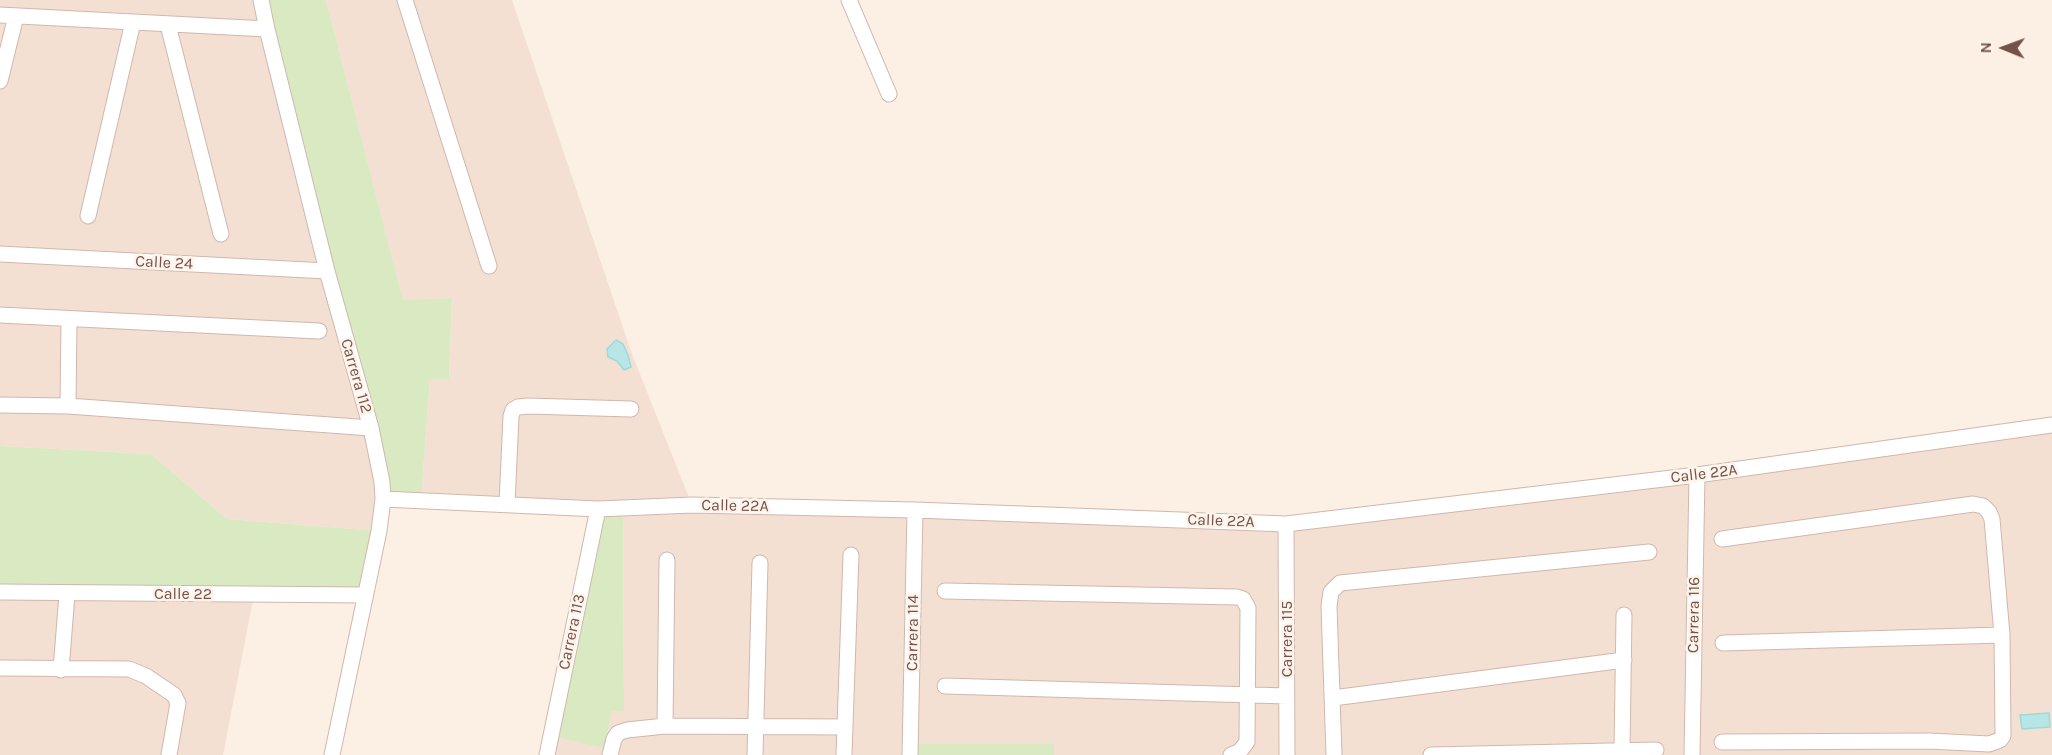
<!DOCTYPE html>
<style>
body{margin:0}
#map{position:relative;width:2052px;height:755px;overflow:hidden;background:#fcefe4;font-family:Karla,sans-serif}
canvas{display:block}
.north{position:absolute;left:1974px;top:18px;width:60px;height:60px;-webkit-text-stroke:4px #fff4eb;paint-order:stroke;rotate:271deg;font-size:16px;font-weight:700;line-height:24px;text-align:center;color:#755249}
.north::after{content:'';display:block;margin:auto;width:21px;height:27px;background:#755249;clip-path:polygon(50% 0,100% 100%,50% 72%,0 100%)}
</style>
<div id="map">
<canvas width="2052" height="755"></canvas>
<div class="north">N</div>
</div>
<script>
const c = document.querySelector('canvas').getContext('2d');
c.lineJoin = 'round';
function fill(path, color) { c.fillStyle = color; c.fill(path, 'evenodd'); }
const toPath = rows => new Path2D(rows.map(r => 'M' + r).join(''));
function stroke(path, color, width, dash) { c.strokeStyle = color; c.lineWidth = width; c.lineCap = dash ? 'butt' : 'round'; c.setLineDash(dash || []); c.stroke(path); }
function write(font, color, halo, rows, align = 'center') {
  c.font = font + ' Karla,sans-serif'; c.lineWidth = 5; c.setLineDash([]); c.textBaseline = 'middle'; c.strokeStyle = halo; c.fillStyle = color; for (const [text, x, y, turn = 0] of rows) {
    c.save(); c.translate(x, y); c.rotate((+turn || 0) * Math.PI / 180); c.textAlign = isNaN(turn) ? turn : align; if (halo) c.strokeText(text, 0, 0); c.fillText(text, 0, 0); c.restore();
  }
}
const residential = toPath([
 [0,0,261,0,371,428,379,531,227,519,151,454,0,446],
 [326,0,512,0,632,354,692,505,1286,524,2052,425,2052,755,1054,755,1054,744,910,755,547,755,551,736,612,711,624,711,623,508,421,500,430,378,449,379,452,298,403,301],
 [0,592,254,595,223,755,0,755]
]);
const green = toPath([
 [261,0,326,0,403,300,452,298,449,379,430,379,421,500,383,499],
 [0,446,151,454,227,519,379,531,365,595,0,592],
 [623,507,624,711,612,711,604,748,551,736,598,509],
 [910,744,1054,744,1054,755,910,755]
]);
const water = toPath([
 [616,340,623,344,628,355,631,367,624,370,617,361,608,357,607,349,616,340],
 [2049,713,2050,727,2022,729,2020,715,2049,713]
]);
const minor = toPath([
 [261,0,267,29,327,271,371,428,382,482,383,499,379,531,332,755],
 [405,0,489,266],
 [849,0,889,94],
 [0,15,267,29],
 [168,25,221,234],
 [0,81,16,16],
 [88,216,133,22],
 [0,254,327,271],
 [0,315,319,331],
 [0,405,68,406,371,428],
 [68,406,69,319],
 [383,499,598,509,692,505,915,510,1286,524,1697,475,2052,425],
 [507,504,511,416,513,410,518,407,528,406,631,409],
 [1286,524,1287,755],
 [1722,539,1973,504,1983,506,1989,512,1992,519,2002,635,2003,736,2000,740,1989,744,1929,741,1722,742],
 [945,591,1237,597,1243,599,1248,608,1247,742,1240,751,1231,755],
 [0,592,365,595],
 [1723,643,2002,635],
 [0,668,129,669,146,676,174,695,178,703,169,755],
 [61,670,67,594],
 [945,686,1287,696],
 [1333,698,1624,660],
 [665,726,667,560],
 [1622,751,1624,615],
 [547,755,598,509],
 [610,755,614,739,618,733,627,730,665,726,845,727],
 [755,755,760,563],
 [844,755,851,555],
 [910,755,915,510],
 [1334,755,1329,606,1331,592,1340,583,1649,552],
 [1431,755,1656,750],
 [1692,755,1697,475]
]);
const streetNames = [
 ["Calle 24",164,263,3],
 ["Carrera 112",356,376,74],
 ["Calle 22A",1704,474,-7],
 ["Calle 22A",735,506,1],
 ["Calle 22A",1221,521,2],
 ["Calle 22",183,594],
 ["Carrera 116",1694,615,-89],
 ["Carrera 113",572,632,-78],
 ["Carrera 114",913,633,-89],
 ["Carrera 115",1287,639,-90]
];
fill(residential, '#f4e0d3');
fill(green, '#d9eac3');
fill(water, '#b8e6e6');
stroke(water, '#9fd8d8', 1.5);
stroke(minor, '#d0b7ad', 17);
stroke(minor, '#fff', 15);
write('16px', '#755249', '#fff4eb', streetNames);
</script>
